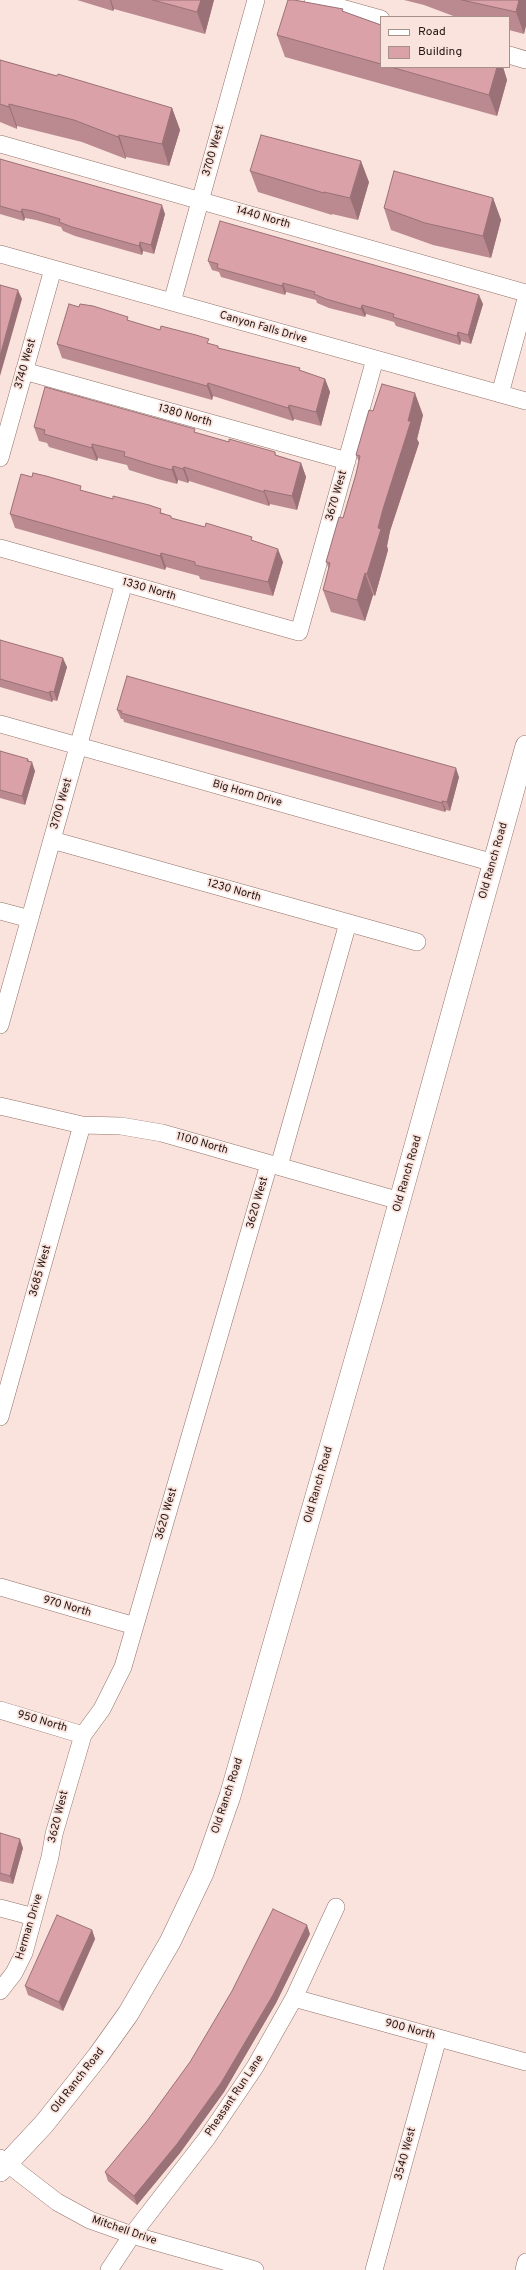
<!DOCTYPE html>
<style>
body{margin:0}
#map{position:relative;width:526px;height:2270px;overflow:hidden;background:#fae3dd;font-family:Overpass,sans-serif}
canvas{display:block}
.legend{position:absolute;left:380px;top:16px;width:130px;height:52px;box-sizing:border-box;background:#fae3dd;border:1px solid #a4918c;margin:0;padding:5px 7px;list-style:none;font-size:12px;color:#221512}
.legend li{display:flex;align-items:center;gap:8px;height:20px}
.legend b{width:20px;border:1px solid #a4918c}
</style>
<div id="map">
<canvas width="526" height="2270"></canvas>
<ul class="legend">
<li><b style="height:5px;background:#fff"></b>Road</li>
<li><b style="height:11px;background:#daa1a9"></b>Building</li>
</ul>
</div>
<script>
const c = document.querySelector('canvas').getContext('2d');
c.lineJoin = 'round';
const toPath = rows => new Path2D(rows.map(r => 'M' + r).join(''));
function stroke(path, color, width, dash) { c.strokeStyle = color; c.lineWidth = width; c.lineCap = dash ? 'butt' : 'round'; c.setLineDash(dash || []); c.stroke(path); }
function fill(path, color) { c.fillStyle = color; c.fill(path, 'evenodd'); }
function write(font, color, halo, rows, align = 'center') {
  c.font = font + ' Overpass,sans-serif'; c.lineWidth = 3.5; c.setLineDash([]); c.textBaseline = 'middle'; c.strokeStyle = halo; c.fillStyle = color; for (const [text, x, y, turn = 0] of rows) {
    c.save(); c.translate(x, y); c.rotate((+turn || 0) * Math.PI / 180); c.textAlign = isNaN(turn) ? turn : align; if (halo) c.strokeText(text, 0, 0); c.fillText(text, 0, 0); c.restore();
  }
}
const minor = toPath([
 [313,0,381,19],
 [509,55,526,60],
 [0,144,526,293],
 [0,254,526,401],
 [172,302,256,0],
 [24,371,347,461],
 [500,394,526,299],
 [0,458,53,269],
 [0,548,299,632,375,359],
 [0,724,494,863],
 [52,840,417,942],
 [0,911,30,919],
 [0,1025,124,583],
 [0,1106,82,1125,121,1126,162,1133,400,1201],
 [279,1166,348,923],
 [0,1417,82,1125],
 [0,1587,135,1626],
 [0,1710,83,1735],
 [0,1908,34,1917],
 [0,1991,14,1973,24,1953,50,1857,54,1834,83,1735,102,1709,123,1667,269,1164],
 [294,1998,526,2062],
 [0,2158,57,2202,90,2220,132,2235,255,2270],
 [109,2270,132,2235,207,2138,255,2067,294,1998,336,1907],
 [374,2270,438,2038],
 [524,2270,526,2262]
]);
const tertiary = toPath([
 [0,2171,44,2124,98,2056,128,2014,170,1942,203,1873,230,1796,373,1297,526,746]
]);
const wall = toPath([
 [77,0,214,0,205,34,114,9,113,11],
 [404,0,526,0,524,34,509,30,509,17,456,17,424,5],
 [344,12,381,25,381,67,503,67,507,80,497,116,285,57,277,35],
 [0,60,172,108,180,130,169,166,126,157,126,159,82,142,17,126,17,129,0,122],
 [0,159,165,214,154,254,143,251,142,255,75,236,63,231,61,227,36,220,25,218,24,221,0,214],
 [250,171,369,182,358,220,332,214,332,215,258,192],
 [493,198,501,220,491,258,433,245,391,230,384,208],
 [208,261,483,304,471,344,461,341,460,345,396,326,394,322,366,314,365,317,329,308,317,303,316,300,286,292,285,295,221,277,219,272,212,270],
 [79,307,210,344,219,348,301,371,325,379,330,392,321,426,294,419,293,421,213,396,212,400,62,358,57,344],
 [373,411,423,415,417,439,419,443,390,531,387,546,388,550,375,596,373,595,365,621,331,612,323,590,329,569,326,562,343,518,356,474,359,462,356,455],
 [34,427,196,433,229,442,275,452,276,455,301,463,306,477,297,510,270,504,269,506,189,481,188,483,178,480,177,484,158,479,129,470,127,465,98,458,97,461,49,447,47,443,39,441],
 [32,477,163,513,172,518,254,541,283,562,273,596,200,579,199,576,166,567,165,570,15,528,10,514],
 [0,640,67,667,57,701,53,700,52,702,0,687],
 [117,710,459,777,450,811,446,810,445,812,124,722,123,719,121,719],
 [0,751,29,762,35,771,25,805,0,798],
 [0,1833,23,1848,13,1884,0,1881],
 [92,1930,95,1939,63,2011,28,1995,25,1986],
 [310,1934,276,2003,224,2092,180,2153,137,2205,108,2181,105,2172]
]);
const shadedWall = toPath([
 [110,0,111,0,114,9,113,11],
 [201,0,214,0,205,34,197,12],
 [519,0,526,0,526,26,524,34,516,12],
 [497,67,503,67,507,80,497,116,489,95],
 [9,104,17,126,17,129,9,107],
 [172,108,180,130,169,166,162,144],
 [119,135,126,157,126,159,118,137],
 [361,161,369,182,358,220,350,198],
 [493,198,501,220,491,258,483,236],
 [162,205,165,214,154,254,151,245],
 [22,209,25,218,24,221,21,212],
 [140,242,143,251,142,255,139,246],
 [283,283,286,292,285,295,282,286],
 [18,290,22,299,0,376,0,356],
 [479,295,483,304,471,344,468,335],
 [362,305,366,314,365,317,361,309],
 [458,332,461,341,460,345,457,336],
 [325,379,330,392,321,426,316,412],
 [208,383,213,396,212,400,207,386],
 [415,393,423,415,417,439,419,443,390,531,387,546,388,550,375,596,367,574,383,509,408,421],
 [289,405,294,419,293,421,288,408],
 [92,444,98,458,97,461,92,448],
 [301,463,306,477,297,510,292,496],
 [173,466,178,480,177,484,172,470],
 [184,467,189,481,188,483,183,469],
 [264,490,270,504,269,506,264,492],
 [278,549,283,562,273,596,268,582],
 [161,553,166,567,165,570,160,556],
 [365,573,373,595,365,621,357,600],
 [63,658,67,667,57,701,54,692],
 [50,691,53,700,52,702,49,693],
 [28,759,31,766,32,762,35,771,25,805,22,796],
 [456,768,459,777,450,811,447,802],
 [442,801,446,810,445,812,442,803],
 [20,1839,23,1848,13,1884,10,1876],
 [307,1925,310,1934,276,2003,224,2092,180,2153,137,2205,134,2196],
 [92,1930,95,1939,63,2011,59,2002]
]);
const building = toPath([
 [153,0,201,0,197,12,153,0],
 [288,0,294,0,343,9,342,11,381,25,381,64,277,35,288,0],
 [462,0,519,0,516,12,462,0],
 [0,60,57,76,58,74,172,108,162,144,119,135,118,137,74,120,9,104,9,107,0,104,0,60],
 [391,67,497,67,489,95,391,67],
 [261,135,361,161,350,198,324,192,324,193,250,171,261,135],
 [0,159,162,205,151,245,140,242,139,246,72,227,59,222,60,219,33,211,22,209,21,212,0,206,0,159],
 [394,171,493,198,483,236,425,223,384,208,394,171],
 [220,221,479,295,468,335,458,332,457,336,393,317,394,314,362,305,361,309,326,299,314,294,315,292,283,283,282,286,217,268,218,264,208,261,220,221],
 [0,285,18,290,0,356,0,285],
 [69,304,79,307,80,304,93,306,128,317,127,320,160,330,161,326,196,335,209,339,207,343,218,346,218,348,300,368,299,370,325,379,316,412,289,405,288,408,208,383,207,386,57,344,69,304],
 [382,384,415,393,408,421,411,421,383,509,378,528,381,529,367,574,365,573,357,600,323,590,330,563,326,562,339,517,343,518,356,474,360,456,356,455,369,410,373,411,382,384],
 [45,387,195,429,194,432,229,442,229,439,275,452,275,455,301,463,292,496,264,490,264,492,184,467,183,469,173,466,172,470,153,465,124,456,125,452,92,444,92,448,44,434,45,430,34,427,45,387],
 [33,473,46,476,81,486,80,490,113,499,113,496,149,505,161,509,160,513,171,516,171,518,205,527,206,523,252,537,251,540,278,549,268,582,195,565,195,562,161,553,160,556,10,514,21,474,32,477,33,473],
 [0,640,63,658,54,692,50,691,49,693,0,679,0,640],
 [127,676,456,768,447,802,442,801,442,803,121,713,122,711,117,710,127,676],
 [0,751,28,759,27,761,32,762,22,796,0,790,0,751],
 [0,1833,20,1839,10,1876,0,1873,0,1833],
 [273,1909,307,1925,273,1995,221,2083,177,2144,134,2196,105,2172,147,2121,190,2062,232,1991,273,1909],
 [57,1915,92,1930,59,2002,25,1986,57,1915]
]);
const streetNames = [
 ["3700 West",214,151,-74],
 ["1440 North",263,218,16],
 ["Canyon Falls Drive",263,328,16],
 ["3740 West",26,364,-74],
 ["1380 North",185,416,16],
 ["3670 West",337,496,-74],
 ["1330 North",149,590,16],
 ["Big Horn Drive",247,794,16],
 ["3700 West",62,804,-74],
 ["Old Ranch Road",494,861,-74],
 ["1230 North",234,891,16],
 ["1100 North",202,1144,16],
 ["Old Ranch Road",408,1174,-74],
 ["3620 West",258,1203,-74],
 ["3685 West",41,1271,-74],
 ["Old Ranch Road",319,1485,-74],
 ["3620 West",167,1514,-74],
 ["970 North",67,1607,16],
 ["950 North",42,1722,16],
 ["Old Ranch Road",228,1796,-72],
 ["3620 West",59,1817,-76],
 ["Herman Drive",30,1927,-73],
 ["900 North",410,2030,15],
 ["Old Ranch Road",78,2081,-52],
 ["Pheasant Run Lane",235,2096,-56],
 ["3540 West",406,2154,-75],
 ["Mitchell Drive",124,2231,19]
];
stroke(minor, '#937269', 18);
stroke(tertiary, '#937269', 22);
stroke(minor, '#fff', 17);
stroke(tertiary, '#fff', 21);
fill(wall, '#bb8a91');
fill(shadedWall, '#997176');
fill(building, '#daa1a9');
stroke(building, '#997176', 1);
write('11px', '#221512', '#fae3dd', streetNames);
</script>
